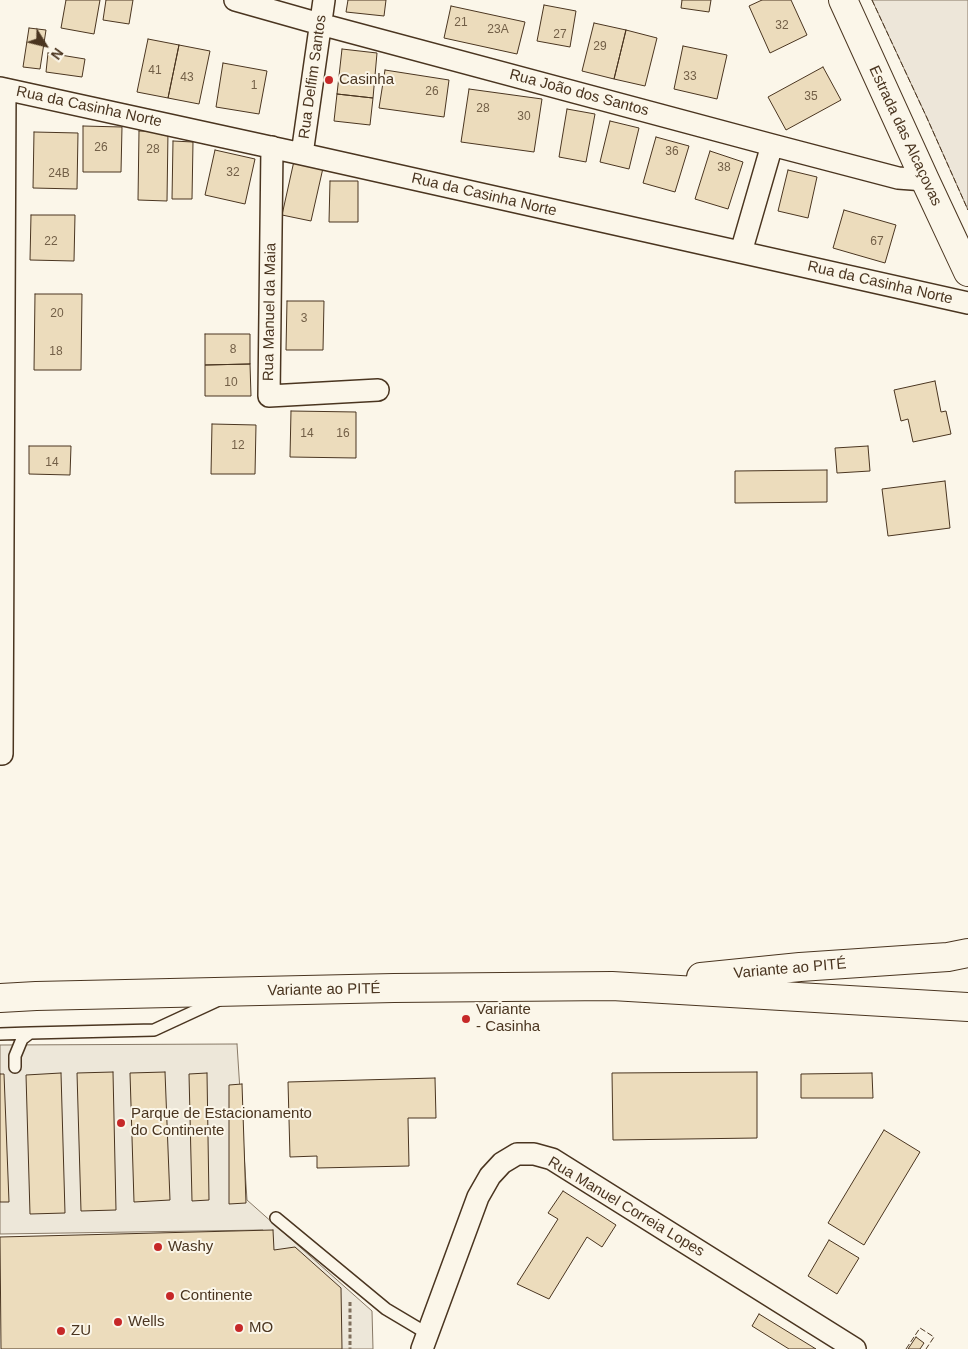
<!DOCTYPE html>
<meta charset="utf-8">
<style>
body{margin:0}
#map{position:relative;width:968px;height:1349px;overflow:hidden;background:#fbf6e9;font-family:Helvetica,sans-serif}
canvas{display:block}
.north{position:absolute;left:20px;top:20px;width:50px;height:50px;-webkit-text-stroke:4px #fbf6e9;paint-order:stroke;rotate:126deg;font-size:14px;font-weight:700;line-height:20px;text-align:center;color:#4a3520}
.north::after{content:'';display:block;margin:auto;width:18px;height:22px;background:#4a3520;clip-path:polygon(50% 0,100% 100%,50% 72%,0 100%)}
</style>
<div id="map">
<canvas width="968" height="1349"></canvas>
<div class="north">N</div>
</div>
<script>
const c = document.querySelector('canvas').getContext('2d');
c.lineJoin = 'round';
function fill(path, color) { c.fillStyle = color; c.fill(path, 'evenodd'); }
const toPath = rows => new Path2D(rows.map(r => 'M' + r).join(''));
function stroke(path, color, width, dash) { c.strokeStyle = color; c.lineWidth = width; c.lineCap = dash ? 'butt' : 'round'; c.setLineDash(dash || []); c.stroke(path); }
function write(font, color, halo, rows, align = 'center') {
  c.font = font + ' Helvetica,sans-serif'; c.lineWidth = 4; c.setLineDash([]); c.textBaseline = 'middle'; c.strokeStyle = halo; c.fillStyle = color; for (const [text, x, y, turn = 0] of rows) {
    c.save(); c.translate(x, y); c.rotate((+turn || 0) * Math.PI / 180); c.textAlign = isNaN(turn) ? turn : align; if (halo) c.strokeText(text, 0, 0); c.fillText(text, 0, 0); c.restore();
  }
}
const green = toPath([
 [872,0,968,0,968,210,927,118,872,0]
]);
const parking = toPath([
 [237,1044,247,1200,372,1311,373,1349,265,1349,263,1230,0,1234,0,1045,237,1044]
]);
const building = toPath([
 [66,0,100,0,94,34,61,28,66,0],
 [106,0,133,0,129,24,103,20,106,0],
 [348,0,386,0,384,16,346,12,348,0],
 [682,0,711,0,709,12,681,8,682,0],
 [762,0,791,0,807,35,770,53,749,6,762,0],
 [544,5,576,11,570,47,537,41,544,5],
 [451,6,525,22,517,54,444,38,451,6],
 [594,23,626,30,614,79,582,71,594,23],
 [29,28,46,30,40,69,23,67,29,28],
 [626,30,657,38,645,86,614,79,626,30],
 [148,39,179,45,168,98,137,92,148,39],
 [179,45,210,51,199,104,168,98,179,45],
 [683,46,727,55,717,99,674,89,683,46],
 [342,49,377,53,373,98,337,94,342,49],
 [48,53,85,59,82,77,46,72,48,53],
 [223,63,267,71,259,114,216,107,223,63],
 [823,67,841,100,786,130,768,97,823,67],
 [385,70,449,80,444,117,379,108,385,70],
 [469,89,542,99,534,152,461,142,469,89],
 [337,94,373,98,370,125,334,121,337,94],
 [567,109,595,114,586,162,559,157,567,109],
 [610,121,639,128,629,169,600,162,610,121],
 [83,126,122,127,121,172,83,172,83,126],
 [139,131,168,131,167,201,138,200,139,131],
 [34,132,78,133,77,189,33,188,34,132],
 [656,137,689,146,675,192,643,183,656,137],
 [173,141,193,142,192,199,172,199,173,141],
 [215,150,255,159,245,204,205,195,215,150],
 [710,151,743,162,728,209,695,199,710,151],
 [294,161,323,168,311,221,282,215,294,161],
 [788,170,817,177,808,218,778,211,788,170],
 [330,181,358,181,358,222,329,222,330,181],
 [844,210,896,225,885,263,833,248,844,210],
 [31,215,75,215,74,261,30,260,31,215],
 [35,294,82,294,81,370,34,370,35,294],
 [287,301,324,301,323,350,286,350,287,301],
 [205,334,250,334,250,364,205,365,205,334],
 [250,364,251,396,205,396,205,365,250,364],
 [935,381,941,412,946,411,951,434,913,442,908,419,901,421,894,390,935,381],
 [291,411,356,412,356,458,290,457,291,411],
 [212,424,256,425,255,474,211,474,212,424],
 [29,446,71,446,70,475,29,474,29,446],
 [868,446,870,471,837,473,835,448,868,446],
 [827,470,827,502,735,503,735,471,827,470],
 [945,481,950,528,888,536,882,489,945,481],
 [113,1072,116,1210,81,1211,77,1073,113,1072],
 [165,1072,170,1200,134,1202,130,1073,165,1072],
 [757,1072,757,1138,613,1140,612,1073,757,1072],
 [61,1073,65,1213,30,1214,26,1075,61,1073],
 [207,1073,209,1200,192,1201,189,1074,207,1073],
 [872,1073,873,1098,801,1098,801,1074,872,1073],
 [0,1074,4,1074,9,1202,0,1202,0,1074],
 [435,1078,436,1118,408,1118,409,1166,317,1168,317,1156,290,1157,288,1082,435,1078],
 [242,1084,246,1203,229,1204,229,1085,242,1084],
 [884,1130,920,1152,864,1245,828,1223,884,1130],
 [563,1191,616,1225,602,1247,587,1237,549,1299,517,1284,558,1219,548,1213,563,1191],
 [273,1230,274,1250,295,1247,341,1288,342,1349,1,1349,0,1237,273,1230],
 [829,1240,859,1258,837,1294,808,1276,829,1240],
 [759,1314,816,1349,789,1349,752,1326,759,1314],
 [916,1337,924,1343,920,1349,908,1349,916,1337]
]);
const path = toPath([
 [350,1302,350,1349]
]);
const service = toPath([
 [0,1034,30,1033],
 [15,1067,15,1056,22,1039,30,1033,154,1030,221,999],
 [276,1218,386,1309,428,1334]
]);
const minor = toPath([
 [235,0,320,24,772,145,898,178,925,180],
 [0,88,302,154,968,303],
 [272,147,269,396,378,390],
 [302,154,324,0],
 [741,252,772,145],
 [0,754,2,754,5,89],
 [422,1349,478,1197,490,1176,502,1163,517,1154,534,1154,552,1159,855,1349]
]);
const primary = toPath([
 [843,0,925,180,968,272],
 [701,977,800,967,948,957,968,953],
 [0,998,36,996,394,988,612,986,968,1007]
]);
const fence = toPath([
 [872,0,927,118,968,210],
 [906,1349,920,1328,934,1337,926,1349]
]);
const markers = [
 [329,80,5,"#c62828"],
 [466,1019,5,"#c62828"],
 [121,1123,5,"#c62828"],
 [158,1247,5,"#c62828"],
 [170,1296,5,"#c62828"],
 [118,1322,5,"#c62828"],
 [239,1328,5,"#c62828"],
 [61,1331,5,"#c62828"]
];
const numberNames = [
 ["21",461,23],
 ["32",782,26],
 ["23A",498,30],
 ["27",560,35],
 ["29",600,47],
 ["41",155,71],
 ["33",690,77],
 ["43",187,78],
 ["1",254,86],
 ["26",432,92],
 ["35",811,97],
 ["28",483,109],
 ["30",524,117],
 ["26",101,148],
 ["28",153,150],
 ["36",672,152],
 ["38",724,168],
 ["32",233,173],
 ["24B",59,174],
 ["22",51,242],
 ["67",877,242],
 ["20",57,314],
 ["3",304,319],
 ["8",233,350],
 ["18",56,352],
 ["10",231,383],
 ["14",307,434],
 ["16",343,434],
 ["12",238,446],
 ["14",52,463]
];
const streetNames = [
 ["Rua Delfim Santos",313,77,-82],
 ["Rua João dos Santos",579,93,15],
 ["Rua da Casinha Norte",89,107,12],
 ["Estrada das Alcaçovas",905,136,65],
 ["Rua da Casinha Norte",484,195,13],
 ["Rua da Casinha Norte",880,283,13],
 ["Rua Manuel da Maia",270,312,-89],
 ["Variante ao PITÉ",790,969,-5],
 ["Variante ao PITÉ",324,990,-1],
 ["Rua Manuel Correia Lopes",626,1207,31]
];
const poiNames = [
 ["Casinha",339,80],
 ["Variante",476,1010],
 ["- Casinha",476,1027],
 ["Parque de Estacionamento",131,1114],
 ["do Continente",131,1131],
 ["Washy",168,1247],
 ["Continente",180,1296],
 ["Wells",128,1322],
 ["MO",249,1328],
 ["ZU",71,1331]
];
fill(green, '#ede6d9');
stroke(green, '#887966', 1);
fill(parking, '#ede7d9');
stroke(parking, '#887966', 1);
fill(building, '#ecdcbc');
stroke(building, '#4a3520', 1);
stroke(service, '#4a3520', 14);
stroke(minor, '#4a3520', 24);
stroke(primary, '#4a3520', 30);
stroke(path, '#7f6f5c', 3, [4, 2.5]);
stroke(service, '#fbf6e9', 11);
stroke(minor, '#fbf6e9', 21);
stroke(primary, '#fbf6e9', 28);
stroke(fence, '#4a3520', 1, [6, 2.5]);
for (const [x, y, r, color] of markers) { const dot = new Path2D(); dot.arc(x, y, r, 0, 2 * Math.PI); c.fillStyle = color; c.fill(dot); stroke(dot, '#fbf6e9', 2); }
write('12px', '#725f47', null, numberNames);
write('15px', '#4a3520', '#fbf6e9', streetNames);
write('15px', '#4a3520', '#fbf6e9', poiNames, 'left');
</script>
